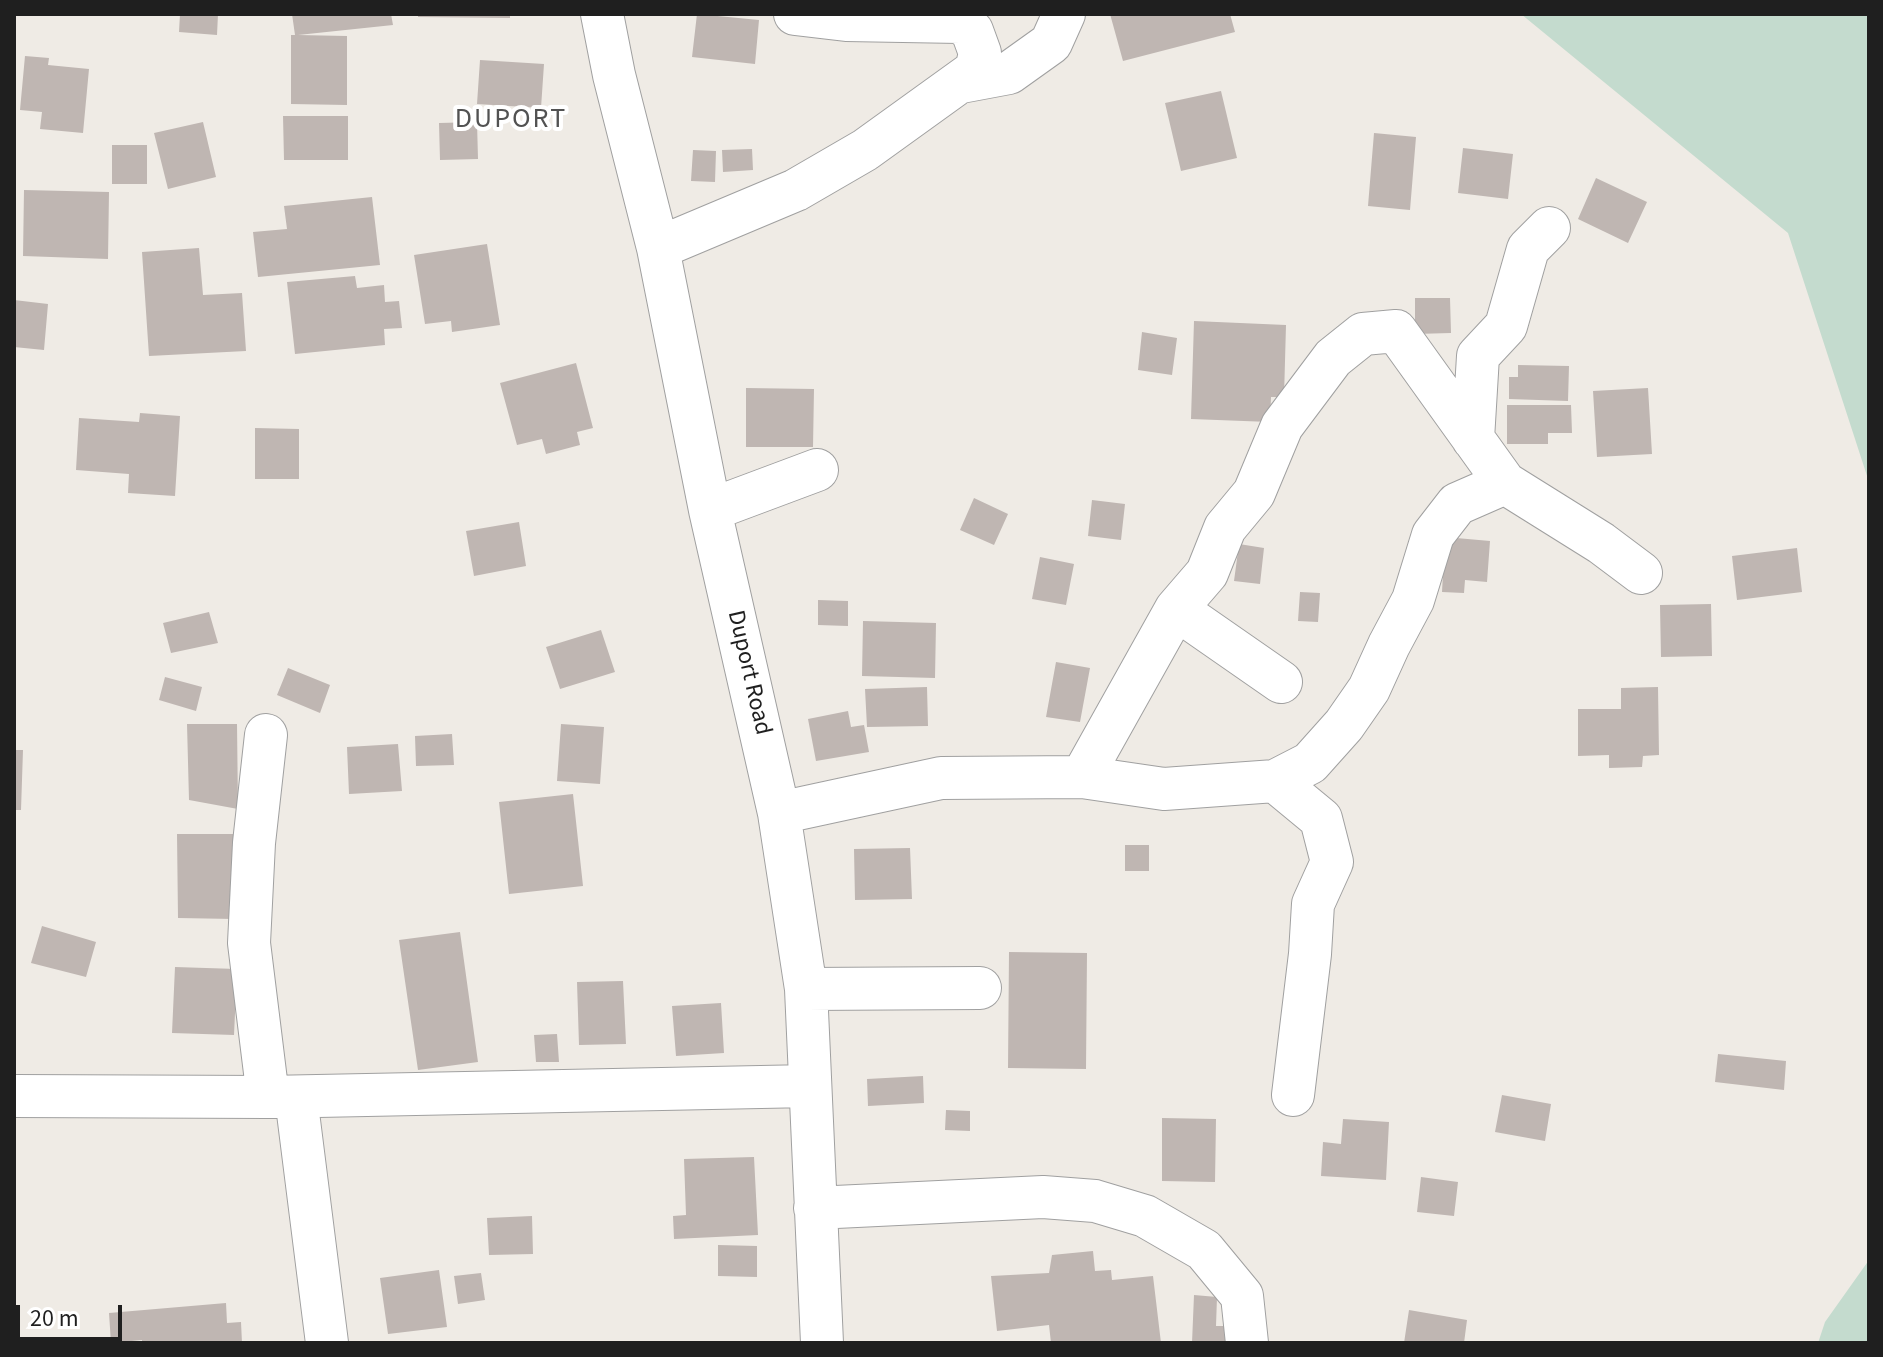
<!DOCTYPE html>
<style>
body{margin:0}
#map{position:relative;width:1883px;height:1357px;overflow:hidden;background:#efebe5;font-family:"Source Sans 3",sans-serif}
canvas{display:block}
.frame{position:absolute;inset:0;border:16px solid #1f1f1f;pointer-events:none}
.scale{position:absolute;left:16px;top:1305px;width:106px;height:36px;box-sizing:border-box;border:4px solid #1f1f1f;border-top:0;padding-left:10px;font-size:24px;line-height:28px;white-space:nowrap;color:#1f1f1f;-webkit-text-stroke:6px #fff;paint-order:stroke}
</style>
<div id="map">
<canvas width="1883" height="1357"></canvas>
<div class="frame"></div>
<div class="scale">20 m</div>
</div>
<script>
const c = document.querySelector('canvas').getContext('2d');
c.lineJoin = 'round';
function fill(path, color) { c.fillStyle = color; c.fill(path, 'evenodd'); }
const toPath = rows => new Path2D(rows.map(r => 'M' + r).join(''));
function stroke(path, color, width, dash) { c.strokeStyle = color; c.lineWidth = width; c.lineCap = dash ? 'butt' : 'round'; c.setLineDash(dash || []); c.stroke(path); }
function write(font, color, halo, rows, align = 'center') {
  c.font = font + ' "Source Sans 3",sans-serif'; c.lineWidth = 8; c.setLineDash([]); c.textBaseline = 'middle'; c.strokeStyle = halo; c.fillStyle = color; for (const [text, x, y, turn = 0] of rows) {
    c.save(); c.translate(x, y); c.rotate((+turn || 0) * Math.PI / 180); c.textAlign = isNaN(turn) ? turn : align; if (halo) c.strokeText(text, 0, 0); c.fillText(text, 0, 0); c.restore();
  }
}
const wetland = toPath([
 [1521,14,1869,14,1869,482,1788,233],
 [1869,1260,1869,1343,1818,1343,1825,1322]
]);
const building = toPath([
 [180,14,218,14,217,35,179,32],
 [292,14,391,14,393,25,298,35,347,36,347,105,291,104,291,35,295,35],
 [418,14,510,14,510,18,418,17],
 [697,14,759,20,755,64,692,57],
 [1110,14,1230,14,1235,32,1123,61],
 [25,56,49,58,48,65,89,69,83,133,40,129,42,112,20,110],
 [480,60,544,64,541,108,477,104],
 [1221,91,1237,158,1181,171,1165,103],
 [283,116,348,116,348,160,284,160],
 [203,122,216,177,168,189,154,133],
 [477,122,478,159,440,160,439,123],
 [1374,133,1416,137,1410,210,1368,206],
 [112,145,147,145,147,184,112,184],
 [1463,148,1513,154,1508,199,1458,193],
 [752,149,753,170,723,172,722,150],
 [693,150,716,151,715,182,691,181],
 [1596,178,1647,202,1628,243,1578,219],
 [24,190,109,192,108,259,23,256],
 [372,197,380,265,258,277,253,232,287,229,284,206],
 [487,244,500,325,452,332,451,321,425,324,414,255],
 [199,248,203,295,242,293,246,351,149,356,142,252],
 [355,276,357,288,384,285,385,302,399,301,402,328,384,329,385,345,295,354,287,282],
 [1415,298,1450,298,1451,333,1415,334],
 [14,300,48,304,44,350,14,347],
 [1194,321,1286,325,1284,397,1271,397,1270,422,1191,419],
 [1142,332,1177,338,1172,375,1138,370],
 [576,363,593,428,577,432,580,445,546,454,542,439,517,445,500,383],
 [1518,365,1569,366,1568,401,1509,399,1509,377,1518,377],
 [746,388,814,389,813,447,746,447],
 [1648,388,1652,454,1597,457,1593,391],
 [1507,405,1571,405,1572,433,1548,433,1548,444,1507,444],
 [140,413,180,416,175,496,128,493,129,474,76,470,79,418,139,422],
 [255,428,299,429,299,479,255,479],
 [974,498,1008,514,994,545,960,530],
 [1092,500,1125,504,1121,540,1088,536],
 [519,522,526,566,474,576,466,531],
 [1445,537,1490,541,1487,582,1465,580,1464,593,1442,592],
 [1239,544,1264,548,1260,584,1234,581],
 [1797,548,1802,592,1737,600,1732,556],
 [1040,557,1074,564,1066,605,1032,599],
 [1300,592,1320,593,1318,622,1298,621],
 [818,600,848,601,848,626,818,625],
 [1711,604,1712,656,1661,657,1660,605],
 [209,612,218,643,171,653,163,623],
 [863,621,936,623,935,678,862,676],
 [601,630,615,672,560,689,546,647],
 [1056,662,1090,668,1080,722,1046,717],
 [288,668,330,685,320,713,277,695],
 [165,677,202,687,196,711,159,700],
 [927,687,928,726,867,727,865,689],
 [1658,687,1659,755,1643,756,1642,767,1609,768,1609,755,1578,756,1578,709,1621,709,1621,688],
 [848,711,851,727,864,725,869,752,816,761,808,719],
 [187,724,237,724,238,809,189,800],
 [561,724,604,727,600,784,557,781],
 [452,734,454,765,416,766,415,736],
 [398,744,402,791,349,794,347,747],
 [14,750,23,750,21,810,14,810],
 [573,794,583,886,509,894,499,802],
 [177,834,234,834,234,919,178,918],
 [1125,845,1149,845,1149,871,1125,871],
 [910,848,912,899,855,900,854,849],
 [42,926,96,942,86,977,31,963],
 [460,932,478,1062,418,1070,399,940],
 [1009,952,1087,953,1086,1069,1008,1068],
 [175,967,237,969,234,1035,172,1033],
 [623,981,626,1044,579,1045,577,982],
 [721,1003,724,1053,676,1056,672,1006],
 [557,1034,559,1062,536,1062,534,1035],
 [1718,1054,1786,1061,1784,1090,1715,1082],
 [923,1076,924,1103,868,1106,867,1079],
 [1502,1095,1551,1104,1545,1141,1495,1132],
 [946,1110,970,1111,970,1131,945,1130],
 [1162,1118,1216,1119,1215,1182,1162,1181],
 [1343,1119,1389,1122,1386,1180,1321,1176,1323,1142,1341,1144],
 [754,1157,758,1235,674,1239,673,1216,686,1215,684,1159],
 [1421,1177,1458,1182,1454,1216,1417,1212],
 [532,1216,533,1254,489,1255,487,1218],
 [718,1245,757,1246,757,1277,718,1276],
 [1093,1251,1095,1271,1111,1270,1112,1280,1153,1276,1161,1343,1051,1343,1049,1325,997,1331,991,1276,1049,1273,1052,1255],
 [439,1270,447,1327,388,1334,380,1278],
 [481,1273,485,1300,458,1304,454,1276],
 [1194,1295,1217,1297,1216,1326,1239,1326,1239,1343,1192,1343],
 [226,1303,227,1323,241,1322,242,1343,142,1343,142,1340,111,1343,109,1313],
 [1409,1310,1467,1320,1464,1343,1404,1343]
]);
const street = toPath([
 [602,14,614,75,658,248,710,510,779,813,806,989,822,1343],
 [961,82,1009,73,1051,43,1064,14],
 [658,248,796,190,865,150,976,70,980,53,972,31,960,22,846,20,795,14],
 [1473,439,1478,356,1506,326,1528,249,1549,228],
 [710,510,817,470],
 [1176,609,1281,682],
 [266,735,254,843,249,943,268,1097],
 [1082,777,1176,609,1207,573,1225,528,1254,493,1282,426,1333,358,1363,334,1396,331,1505,483],
 [1275,781,1321,819,1332,862,1313,904,1310,954,1293,1095],
 [779,813,941,778,1082,777,1164,789,1275,781,1310,763,1344,725,1369,689,1389,645,1413,600,1433,535,1457,504,1505,483,1601,543,1641,573],
 [806,989,980,988],
 [14,1096,268,1097,810,1086],
 [296,1097,327,1343],
 [815,1208,1043,1197,1095,1201,1145,1216,1204,1250,1242,1296,1247,1343]
]);
const streetNames = [
 ["Duport Road",748,673,77]
];
const quarterNames = [
 ["DUPORT",511,121]
];
fill(wetland, '#c4dbce');
fill(building, '#bfb6b2');
stroke(street, '#a0a0a0', 44);
stroke(street, '#fff', 42);
write('24px', '#1f1f1f', '#fff', streetNames);
c.letterSpacing = '2px';
write('28px', '#525252', '#fff', quarterNames);
c.letterSpacing = '0px';
</script>
